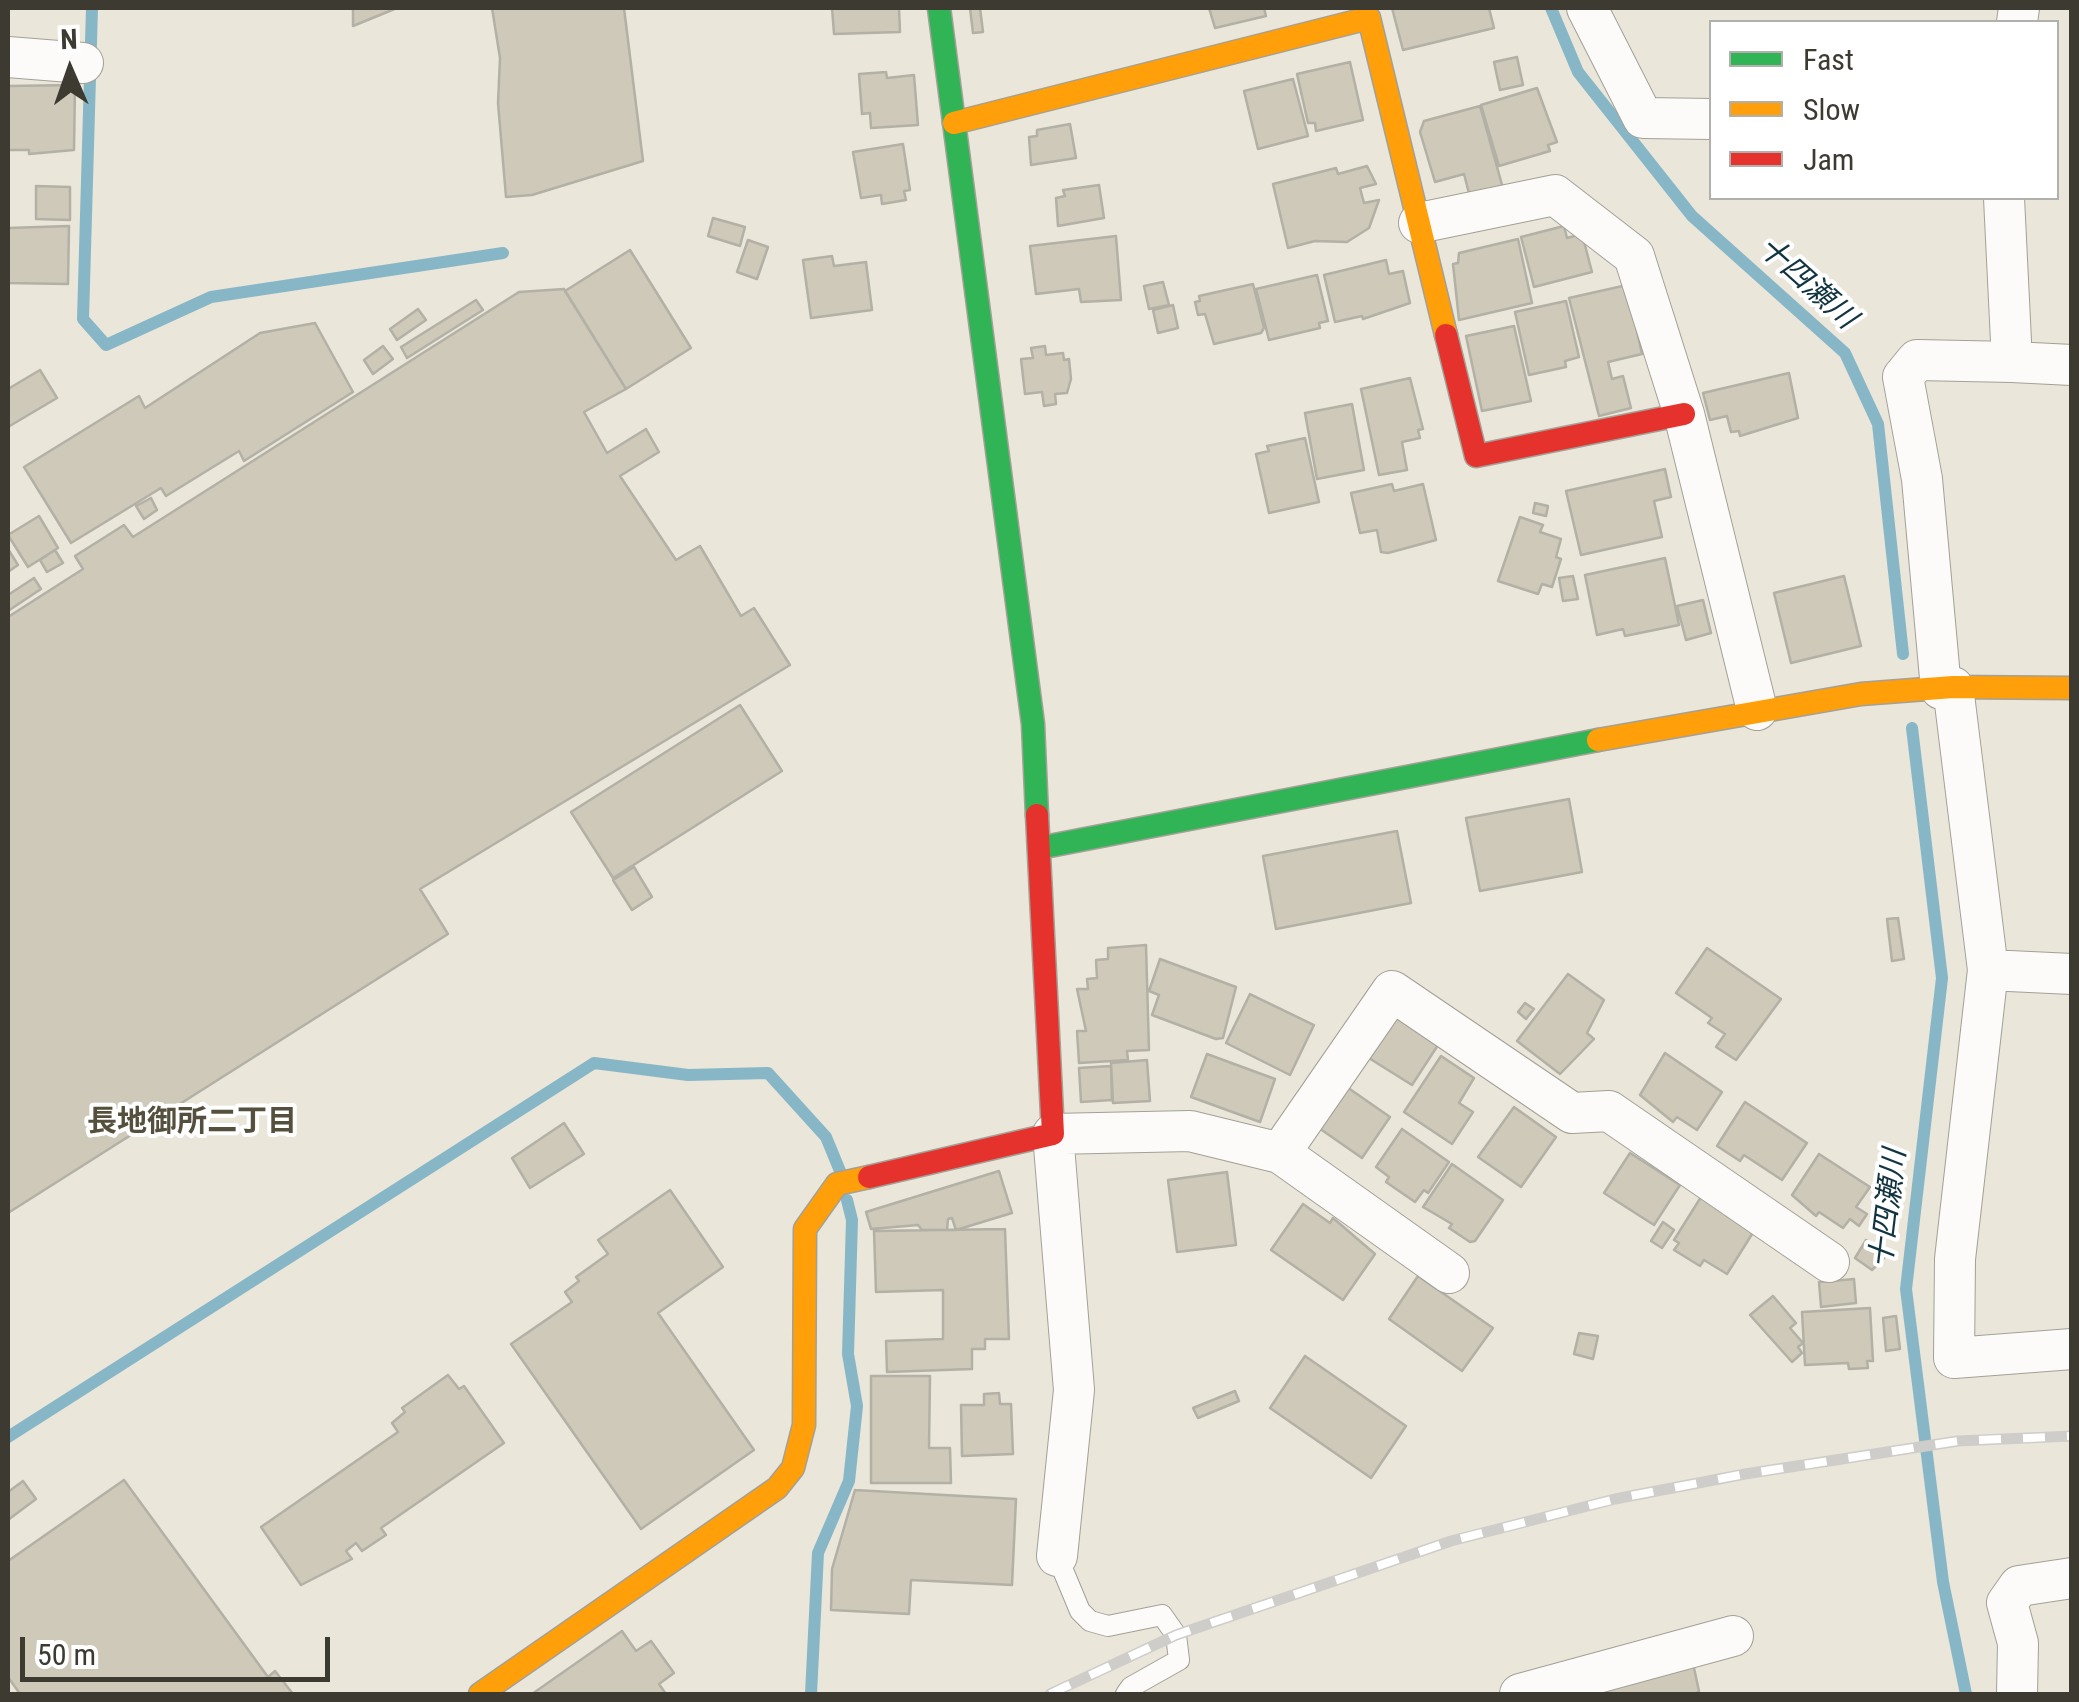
<!DOCTYPE html>
<meta charset="utf-8">
<style>
body{margin:0}
#map{position:relative;width:2079px;height:1702px;overflow:hidden;background:#eae6da;font-family:"Roboto Condensed",sans-serif}
canvas{display:block}
.frame{position:absolute;inset:0;border:10px solid #3d3a32;pointer-events:none}
.legend{position:absolute;left:1709px;top:20px;width:350px;height:180px;box-sizing:border-box;background:#fff;border:2px solid #b1b0ad;margin:0;padding:12px 18px;list-style:none;font-size:30px;color:#3d3a32}
.legend li{display:flex;align-items:center;gap:20px;height:50px}
.legend b{width:50px;border:2px solid #b1b0ad}
.north{position:absolute;left:20px;top:20px;width:100px;height:100px;-webkit-text-stroke:8px #fff;paint-order:stroke;rotate:358deg;font-size:28px;font-weight:700;line-height:40px;text-align:center;color:#3d3a32}
.north::after{content:'';display:block;margin:auto;width:35px;height:45px;background:#3d3a32;clip-path:polygon(50% 0,100% 100%,50% 72%,0 100%)}
.scale{position:absolute;left:20px;top:1637px;width:310px;height:45px;box-sizing:border-box;border:5px solid #3d3a32;border-top:0;padding-left:12px;font-size:30px;line-height:35px;white-space:nowrap;color:#3d3a32;-webkit-text-stroke:8px #fff;paint-order:stroke}
</style>
<div id="map">
<canvas width="2079" height="1702"></canvas>
<div class="frame"></div>
<ul class="legend">
<li><b style="height:12px;background:#30b455"></b>Fast</li>
<li><b style="height:12px;background:#ff9f0a"></b>Slow</li>
<li><b style="height:12px;background:#e5322d"></b>Jam</li>
</ul>
<div class="north">N</div>
<div class="scale">50 m</div>
</div>
<script>
const c = document.querySelector('canvas').getContext('2d');
c.lineJoin = 'round';
const toPath = rows => new Path2D(rows.map(r => 'M' + r).join(''));
function stroke(path, color, width, dash) { c.strokeStyle = color; c.lineWidth = width; c.lineCap = dash ? 'butt' : 'round'; c.setLineDash(dash || []); c.stroke(path); }
function fill(path, color) { c.fillStyle = color; c.fill(path, 'evenodd'); }
function write(font, color, halo, rows, align = 'center') {
  c.font = font + ' "Roboto Condensed","Noto Sans JP",sans-serif'; c.lineWidth = 8; c.setLineDash([]); c.textBaseline = 'middle'; c.strokeStyle = halo; c.fillStyle = color; for (const [text, x, y, turn = 0] of rows) {
    c.save(); c.translate(x, y); c.rotate((+turn || 0) * Math.PI / 180); c.textAlign = isNaN(turn) ? turn : align; if (halo) c.strokeText(text, 0, 0); c.fillText(text, 0, 0); c.restore();
  }
}
const stream = toPath([
 [92,8,83,319,106,345,211,297,503,253],
 [1551,8,1578,72,1692,216,1845,353,1878,424,1903,654],
 [1912,728,1942,978,1906,1289,1943,1582,1966,1694],
 [8,1437,594,1063,688,1075,768,1073,826,1137,840,1171],
 [811,1694,818,1553,849,1481,857,1406,848,1354,852,1220,847,1200]
]);
const building = toPath([
 [353,8,397,8,353,26,353,8],
 [492,8,624,8,643,161,532,195,506,197,498,103,500,58,492,8],
 [832,8,899,8,900,32,834,34,832,8],
 [970,8,980,8,983,32,973,33,970,8],
 [1209,8,1264,8,1266,16,1215,28,1209,8],
 [1392,8,1489,8,1494,28,1403,50,1392,8],
 [1517,57,1523,85,1500,90,1494,62,1517,57],
 [1350,62,1363,120,1316,131,1315,123,1308,123,1297,74,1350,62],
 [886,72,887,78,914,75,918,125,871,128,870,113,862,114,859,74,886,72],
 [1293,79,1308,136,1258,149,1244,91,1293,79],
 [75,85,74,150,29,154,29,150,8,150,8,86,75,85],
 [1537,88,1557,142,1548,145,1550,151,1499,166,1481,105,1537,88],
 [1480,106,1504,192,1471,201,1464,174,1435,182,1420,132,1424,121,1480,106],
 [1070,124,1076,158,1031,165,1029,137,1037,136,1037,130,1070,124],
 [903,144,910,190,904,191,906,200,882,204,881,195,861,198,853,152,903,144],
 [1367,166,1376,184,1360,188,1364,203,1379,200,1369,228,1347,242,1315,241,1288,248,1273,184,1336,168,1338,174,1367,166],
 [1099,185,1104,218,1058,226,1056,198,1065,196,1063,190,1099,185],
 [36,186,70,187,70,220,36,219,36,186],
 [713,218,745,227,740,246,708,236,713,218],
 [69,226,68,284,8,283,8,228,69,226],
 [1564,226,1567,238,1582,234,1592,272,1534,287,1521,237,1564,226],
 [1116,236,1121,300,1081,302,1079,289,1036,294,1030,246,1116,236],
 [1518,239,1532,303,1459,320,1453,264,1458,263,1459,253,1518,239],
 [748,240,768,247,757,279,737,272,748,240],
 [630,250,691,348,626,389,565,291,630,250],
 [832,256,834,266,866,262,872,310,811,318,803,260,832,256],
 [1386,260,1389,274,1403,271,1410,303,1363,319,1362,316,1335,322,1324,275,1386,260],
 [1317,275,1328,321,1319,323,1320,328,1269,340,1256,289,1317,275],
 [1163,282,1169,305,1149,309,1144,286,1163,282],
 [1253,284,1264,328,1261,333,1214,344,1205,314,1198,315,1195,302,1200,301,1199,296,1253,284],
 [1627,285,1642,354,1608,362,1612,379,1623,376,1631,408,1599,416,1569,298,1627,285],
 [564,289,626,389,584,412,607,453,646,429,659,452,620,476,676,560,700,546,741,616,754,608,790,665,420,889,448,934,8,1213,8,617,83,569,75,556,124,525,133,537,519,292,564,289],
 [476,300,483,310,407,358,401,347,476,300],
 [1566,301,1579,357,1565,361,1566,367,1529,375,1515,312,1566,301],
 [1173,305,1178,328,1158,333,1153,310,1173,305],
 [418,309,426,320,397,340,390,329,418,309],
 [315,323,353,392,244,461,239,451,166,496,161,488,71,543,24,467,139,396,145,408,260,333,315,323],
 [1514,326,1531,401,1482,411,1466,336,1514,326],
 [383,346,393,359,373,374,364,360,383,346],
 [1045,346,1046,355,1063,353,1064,360,1069,359,1071,379,1067,393,1055,394,1056,404,1044,406,1042,392,1025,394,1021,359,1033,358,1031,348,1045,346],
 [40,370,57,398,8,427,8,389,40,370],
 [1789,373,1798,418,1740,436,1739,431,1731,432,1727,416,1710,420,1703,393,1789,373],
 [1410,378,1423,429,1418,430,1420,438,1402,442,1407,470,1379,475,1361,389,1410,378],
 [1352,404,1364,470,1317,479,1305,413,1352,404],
 [1305,438,1319,502,1269,513,1256,454,1269,451,1267,446,1305,438],
 [1665,469,1671,497,1654,501,1662,537,1581,555,1566,491,1665,469],
 [1392,484,1394,491,1423,484,1436,540,1388,553,1381,552,1377,530,1360,533,1351,493,1392,484],
 [151,498,157,510,144,519,136,506,151,498],
 [1535,503,1548,506,1546,516,1533,513,1535,503],
 [39,516,58,548,28,567,8,535,39,516],
 [1520,517,1543,525,1540,532,1561,539,1556,557,1561,559,1552,587,1542,584,1538,594,1498,581,1520,517],
 [8,549,18,565,8,572,8,549],
 [55,550,63,563,47,572,40,560,55,550],
 [1665,558,1679,625,1625,636,1623,629,1597,635,1585,575,1665,558],
 [1573,576,1578,599,1563,601,1559,578,1573,576],
 [1844,576,1861,646,1791,663,1774,593,1844,576],
 [34,578,41,589,8,611,8,595,34,578],
 [1703,600,1711,633,1686,640,1677,606,1703,600],
 [740,705,782,771,613,878,571,812,740,705],
 [1569,799,1582,872,1480,891,1466,818,1569,799],
 [1397,831,1411,903,1276,929,1263,856,1397,831],
 [634,867,652,897,632,910,613,880,634,867],
 [1898,918,1904,959,1892,961,1887,919,1898,918],
 [1146,945,1149,1050,1127,1051,1128,1060,1079,1063,1077,1031,1086,1031,1077,989,1088,989,1087,979,1097,978,1096,960,1108,959,1108,948,1146,945],
 [1707,948,1781,999,1736,1060,1716,1047,1725,1034,1708,1023,1712,1018,1676,993,1707,948],
 [1160,959,1236,987,1223,1038,1216,1039,1152,1015,1159,995,1149,991,1160,959],
 [1568,974,1604,1000,1587,1033,1594,1039,1560,1074,1517,1041,1568,974],
 [1250,994,1314,1025,1290,1075,1226,1043,1250,994],
 [1525,1003,1534,1009,1526,1019,1518,1012,1525,1003],
 [1391,1011,1440,1042,1412,1085,1364,1055,1391,1011],
 [1665,1053,1722,1092,1697,1130,1677,1117,1673,1122,1640,1095,1665,1053],
 [1207,1054,1275,1079,1260,1122,1191,1097,1207,1054],
 [1441,1056,1474,1078,1459,1103,1473,1112,1452,1144,1404,1112,1441,1056],
 [1147,1060,1150,1101,1113,1103,1111,1063,1147,1060],
 [1111,1066,1112,1100,1081,1102,1079,1068,1111,1066],
 [1344,1085,1390,1117,1362,1158,1316,1126,1344,1085],
 [1745,1102,1807,1143,1782,1180,1744,1155,1740,1161,1717,1146,1745,1102],
 [1514,1107,1556,1137,1521,1187,1478,1157,1514,1107],
 [564,1123,584,1154,530,1188,512,1158,564,1123],
 [1402,1129,1449,1162,1428,1193,1424,1190,1415,1202,1386,1182,1389,1177,1376,1167,1402,1129],
 [1630,1153,1680,1185,1654,1225,1604,1193,1630,1153],
 [1819,1154,1870,1187,1856,1207,1867,1214,1859,1226,1850,1219,1843,1228,1819,1212,1816,1216,1792,1195,1819,1154],
 [1452,1164,1503,1200,1475,1241,1470,1242,1449,1228,1452,1224,1423,1207,1452,1164],
 [999,1171,1012,1213,956,1230,952,1218,948,1219,947,1230,922,1230,918,1225,871,1229,866,1212,999,1171],
 [1227,1172,1236,1245,1177,1252,1168,1180,1227,1172],
 [670,1190,723,1267,658,1313,754,1450,641,1529,511,1344,572,1302,565,1292,579,1281,576,1277,608,1254,598,1240,670,1190],
 [1701,1197,1754,1231,1727,1274,1704,1260,1700,1266,1674,1250,1679,1243,1674,1240,1701,1197],
 [1303,1204,1330,1223,1333,1218,1375,1254,1343,1300,1271,1250,1303,1204],
 [1663,1222,1674,1230,1662,1248,1651,1241,1663,1222],
 [1005,1229,1009,1339,985,1339,985,1349,972,1349,972,1369,887,1372,886,1341,943,1339,943,1290,876,1292,874,1231,1005,1229],
 [1866,1240,1888,1254,1872,1270,1855,1258,1866,1240],
 [1418,1276,1493,1328,1462,1371,1389,1319,1418,1276],
 [1854,1279,1856,1303,1821,1307,1819,1282,1854,1279],
 [1773,1296,1796,1323,1790,1328,1803,1343,1798,1347,1802,1353,1792,1362,1750,1315,1773,1296],
 [1870,1308,1873,1361,1867,1361,1868,1368,1849,1369,1848,1363,1805,1365,1802,1312,1870,1308],
 [1896,1316,1900,1349,1886,1351,1883,1318,1896,1316],
 [1579,1333,1598,1336,1593,1359,1574,1354,1579,1333],
 [1305,1356,1406,1426,1371,1478,1270,1408,1305,1356],
 [448,1375,459,1389,464,1386,504,1443,381,1528,386,1535,362,1551,356,1543,346,1551,352,1559,301,1585,261,1527,398,1432,392,1423,405,1412,402,1408,448,1375],
 [871,1376,930,1376,929,1448,950,1448,951,1483,871,1483,871,1376],
 [1235,1391,1239,1401,1198,1418,1193,1408,1235,1391],
 [999,1393,1000,1404,1011,1404,1013,1454,962,1456,961,1405,984,1405,984,1394,999,1393],
 [124,1480,268,1677,275,1671,293,1694,20,1694,8,1677,8,1561,124,1480],
 [23,1481,36,1499,8,1520,8,1492,23,1481],
 [855,1490,1016,1499,1012,1585,911,1580,909,1614,831,1610,832,1569,855,1490],
 [622,1631,636,1651,651,1641,674,1673,659,1684,666,1694,532,1694,622,1631],
 [1692,1659,1699,1691,1696,1694,1583,1694,1692,1659]
]);
const lane = toPath([
 [1057,1556,1080,1611,1090,1621,1108,1626,1162,1615,1176,1635,1179,1660,1131,1687,1126,1694]
]);
const street = toPath([
 [1587,8,1643,118,1712,119],
 [2017,22,2019,8],
 [8,57,83,63],
 [2004,198,2012,362,2072,365],
 [1419,223,1555,195,1634,256,1684,414,1757,710],
 [1953,687,1988,970,1955,1259,1954,1358,2072,1349],
 [1941,689,1922,479,1903,377,1917,360,2012,362],
 [1988,970,2072,974],
 [1280,1153,1392,991,1572,1113,1609,1111,1829,1262],
 [1057,1556,1074,1390,1053,1134,1190,1131,1280,1153,1449,1273],
 [1520,1694,1733,1636],
 [2017,1694,2018,1643,2007,1603,2019,1586,2072,1578]
]);
const fast = toPath([
 [939,8,1033,724,1037,815],
 [1039,848,1598,740]
]);
const slow = toPath([
 [954,123,1369,18,1446,335],
 [1598,740,1861,694,1953,687,2072,688],
 [480,1694,777,1488,793,1468,804,1425,805,1229,837,1184,869,1177]
]);
const jam = toPath([
 [1446,335,1476,456,1684,414],
 [869,1177,1053,1134,1037,815]
]);
const rail = toPath([
 [1050,1694,1176,1635,1451,1541,1615,1499,1745,1474,1958,1441,2072,1436]
]);
const waterNames = [
 ["十四瀬川",1806,284,42],
 ["十四瀬川",1890,1209,-83]
];
const neighbourhoodNames = [
 ["長地御所二丁目",192,1123]
];
stroke(stream, '#87b6c6', 12);
fill(building, '#cec9b8');
stroke(building, '#b3b0a6', 2.5);
stroke(lane, '#a3a097', 22);
stroke(street, '#a3a097', 42);
stroke(fast, '#a3a097', 25);
stroke(slow, '#a3a097', 25);
stroke(jam, '#a3a097', 25);
stroke(lane, '#fcfbf9', 20);
stroke(street, '#fcfbf9', 40);
stroke(fast, '#30b455', 22);
stroke(slow, '#ff9f0a', 22);
stroke(jam, '#e5322d', 22);
stroke(rail, '#cfcdca', 11);
stroke(rail, '#fff', 8, [22]);
write('italic 30px', '#123440', '#fff', waterNames);
write('bold 30px', '#554f3d', '#fff', neighbourhoodNames);
</script>
